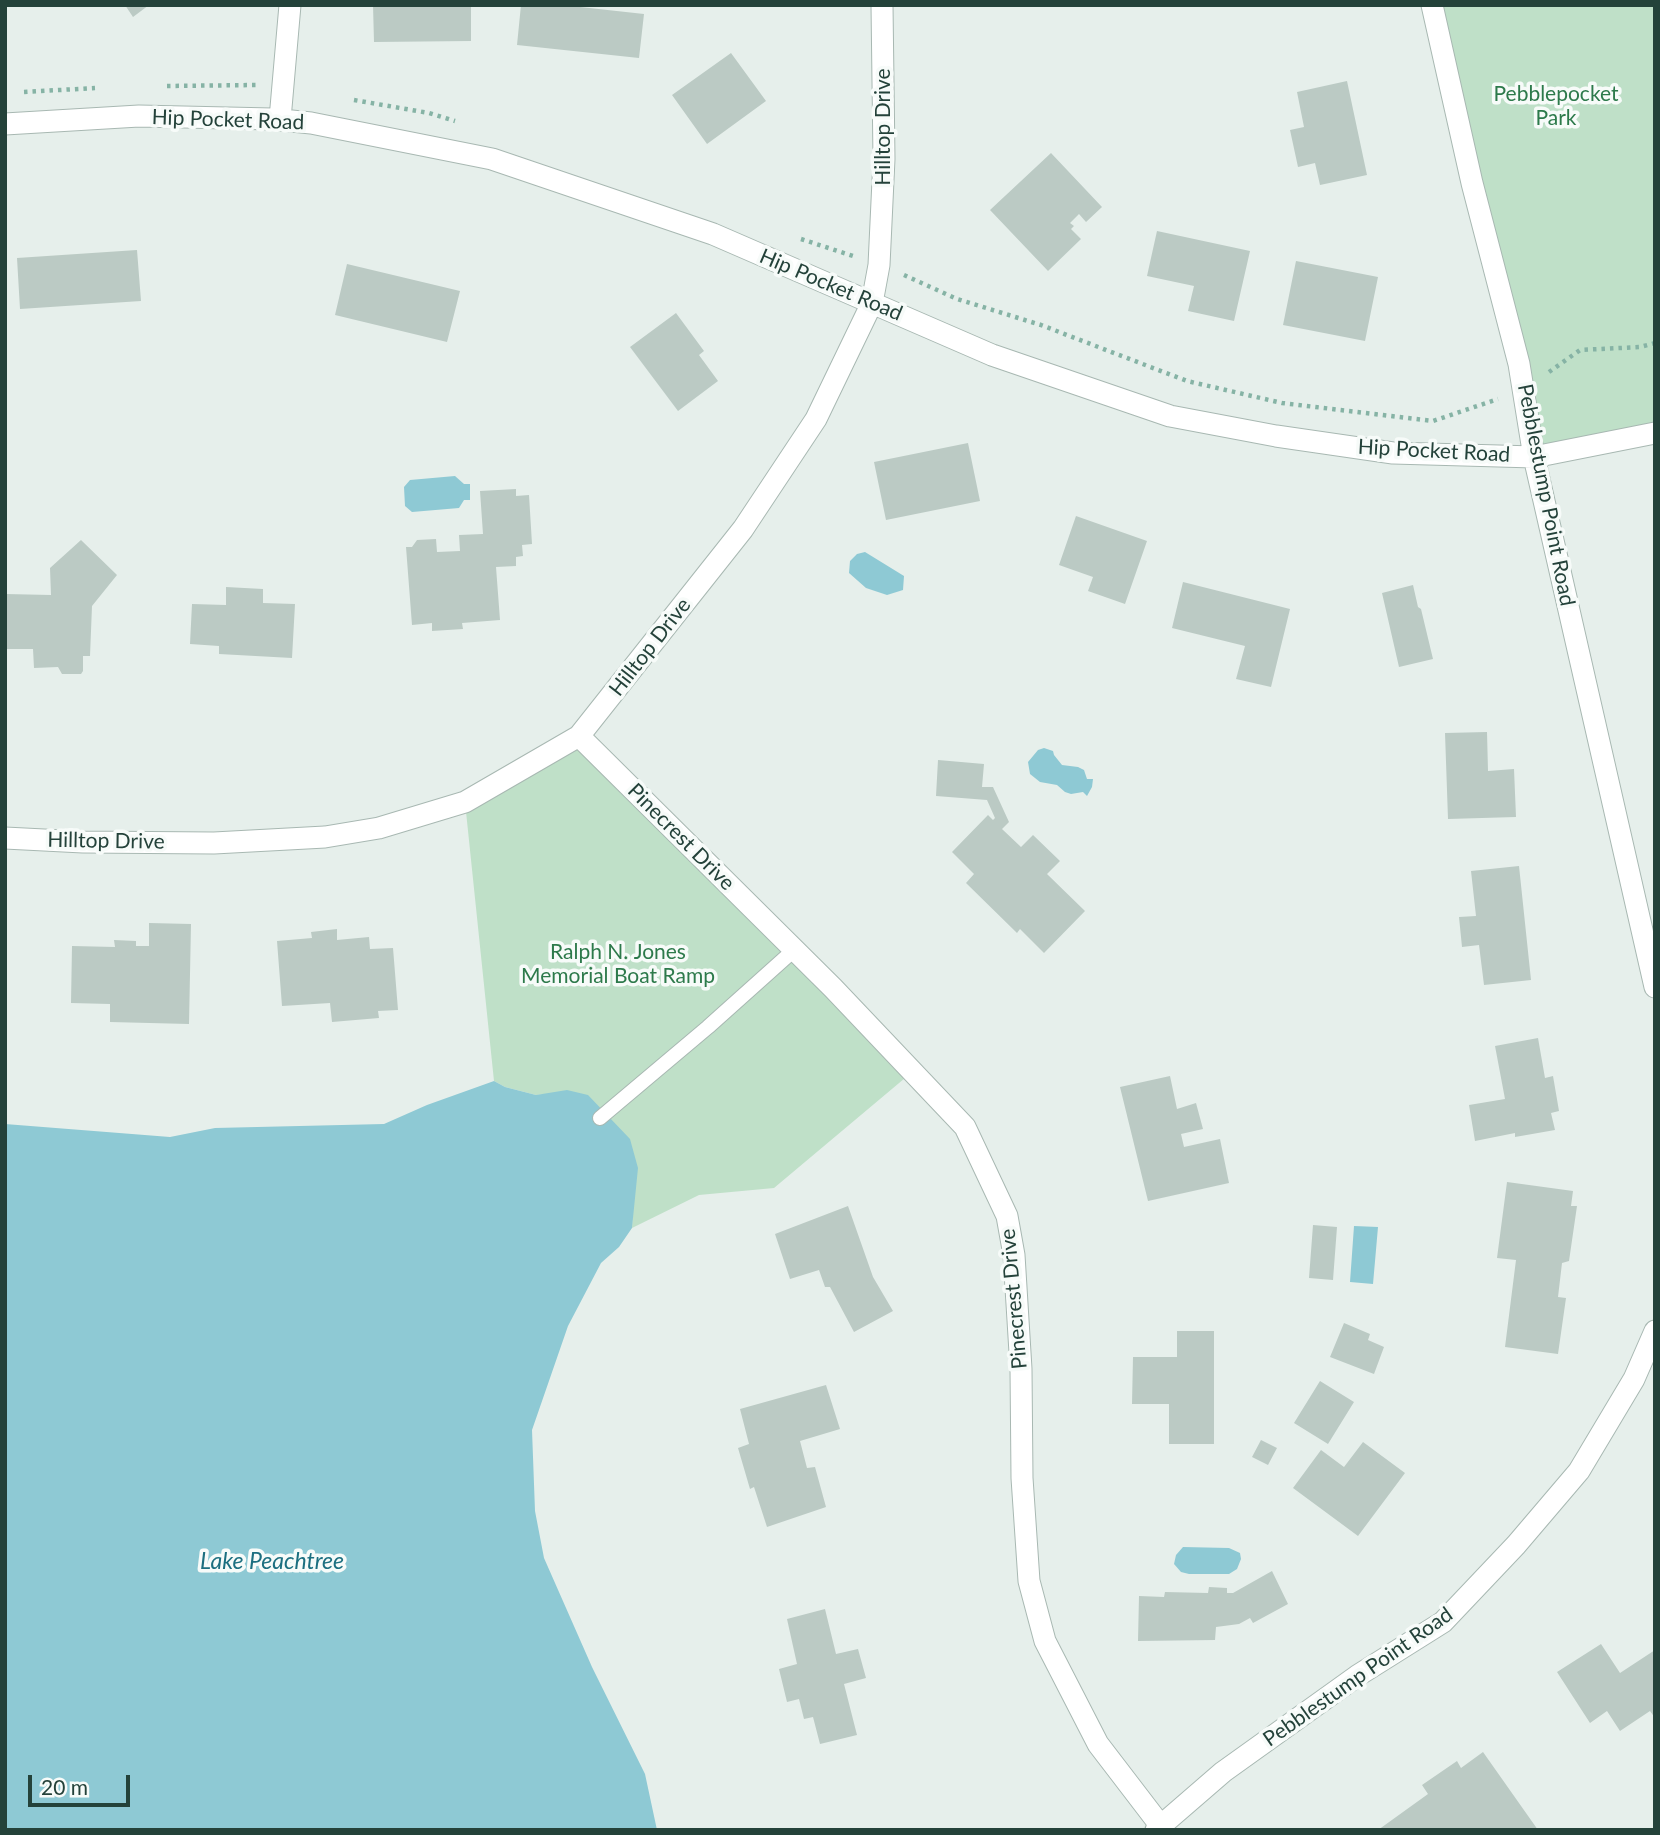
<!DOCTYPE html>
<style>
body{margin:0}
#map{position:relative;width:1660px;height:1835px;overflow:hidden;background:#e6efeb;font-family:Lato,sans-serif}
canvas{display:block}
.frame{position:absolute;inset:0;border:7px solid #24423a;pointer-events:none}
.scale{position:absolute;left:28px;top:1775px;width:102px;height:32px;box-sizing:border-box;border:4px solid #24423a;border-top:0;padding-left:9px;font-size:21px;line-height:24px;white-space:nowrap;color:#24423a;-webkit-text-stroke:5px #f7fbf9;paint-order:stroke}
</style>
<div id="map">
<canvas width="1660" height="1835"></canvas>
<div class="frame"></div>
<div class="scale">20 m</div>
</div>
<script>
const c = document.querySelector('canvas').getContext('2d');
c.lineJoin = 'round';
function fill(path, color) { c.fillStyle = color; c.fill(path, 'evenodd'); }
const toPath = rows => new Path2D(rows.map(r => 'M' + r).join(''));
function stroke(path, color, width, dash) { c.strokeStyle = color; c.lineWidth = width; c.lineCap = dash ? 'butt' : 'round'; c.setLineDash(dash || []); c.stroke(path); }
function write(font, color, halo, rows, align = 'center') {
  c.font = font + ' Lato,sans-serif'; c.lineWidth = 7; c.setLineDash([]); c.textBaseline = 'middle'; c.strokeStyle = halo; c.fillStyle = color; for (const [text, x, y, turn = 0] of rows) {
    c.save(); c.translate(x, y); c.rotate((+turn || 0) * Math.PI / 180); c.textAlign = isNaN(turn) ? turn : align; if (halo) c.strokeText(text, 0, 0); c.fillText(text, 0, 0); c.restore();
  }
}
const green = toPath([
 [1432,5,1655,5,1655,436,1534,457],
 [579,736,911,1073,774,1188,699,1195,632,1228,633,1208,549,1094,536,1095,505,1087,494,1081,465,802]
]);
const water = toPath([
 [455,476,464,484,470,484,470,500,464,500,459,508,412,512,405,506,404,487,410,480],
 [865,552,904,576,903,590,887,595,866,588,849,573,850,561,857,554],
 [1044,748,1053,751,1054,755,1062,765,1078,767,1084,770,1087,779,1093,779,1092,787,1087,796,1083,792,1071,794,1065,792,1057,785,1040,782,1030,774,1028,762,1038,750],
 [494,1081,505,1087,536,1095,567,1090,588,1095,630,1139,638,1168,632,1228,619,1247,601,1263,568,1326,532,1430,535,1511,544,1558,592,1667,645,1774,657,1830,5,1830,5,1124,170,1137,215,1128,384,1124,427,1105],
 [1354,1226,1378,1227,1373,1284,1350,1282],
 [1183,1547,1229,1548,1240,1553,1241,1559,1237,1569,1229,1574,1189,1574,1181,1572,1174,1564,1176,1555]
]);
const building = toPath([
 [125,5,149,5,133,17],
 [373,5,471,5,471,41,374,42],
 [521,5,562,5,644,14,639,58,517,45],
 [731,53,766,101,707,144,672,95],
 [1347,81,1367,175,1320,185,1315,163,1298,167,1290,130,1304,127,1297,92],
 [1051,153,1102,207,1086,222,1079,214,1070,223,1074,226,1071,229,1081,239,1048,271,990,210],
 [1157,231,1250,251,1234,321,1188,311,1194,286,1147,276],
 [137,250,141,301,20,309,17,258],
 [1296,261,1378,277,1365,341,1283,325],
 [347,264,460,291,447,342,335,315],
 [676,313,704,351,699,355,718,381,678,411,630,347],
 [968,443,980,501,886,520,874,462],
 [516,489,516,496,529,495,532,544,522,545,523,556,516,557,516,566,496,567,500,620,462,623,463,629,432,631,432,623,412,625,406,547,412,547,417,540,436,539,437,552,460,551,459,535,483,534,480,491],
 [1076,516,1147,541,1125,604,1088,591,1093,577,1059,565],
 [81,540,117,575,92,606,90,656,83,656,83,671,81,674,62,674,58,667,34,668,33,649,5,649,5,594,51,595,50,568],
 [1183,582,1290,609,1271,687,1236,679,1245,646,1172,628],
 [1413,585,1418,607,1421,609,1433,659,1399,667,1382,593],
 [226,587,263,589,263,603,295,604,292,658,219,654,219,646,190,644,192,604,226,605],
 [1487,732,1488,771,1514,769,1516,817,1448,819,1445,733],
 [938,760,984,764,982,787,993,787,1009,822,1002,829,1021,847,1033,835,1060,861,1047,874,1085,911,1044,953,1020,929,1017,933,966,883,974,874,952,852,988,815,993,820,995,818,987,800,936,796],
 [1519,866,1531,980,1484,985,1479,945,1462,947,1459,917,1476,916,1471,871],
 [149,923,191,924,189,1024,110,1022,110,1004,71,1003,72,946,115,947,114,940,136,941,136,946,149,946],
 [337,929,337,940,369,937,370,949,393,948,398,1010,378,1011,379,1018,332,1022,330,1003,282,1006,277,941,312,938,311,932],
 [1538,1038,1545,1078,1553,1076,1559,1111,1551,1113,1555,1130,1515,1137,1515,1133,1475,1141,1469,1105,1505,1099,1495,1046],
 [1170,1076,1177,1109,1196,1103,1203,1129,1181,1134,1184,1147,1220,1139,1229,1183,1148,1201,1120,1087],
 [1507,1182,1573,1191,1571,1206,1577,1206,1569,1261,1562,1263,1558,1297,1566,1298,1558,1354,1505,1347,1516,1260,1497,1258],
 [848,1206,873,1277,893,1311,854,1332,830,1287,825,1287,819,1270,790,1279,775,1234],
 [1313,1225,1337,1227,1333,1280,1309,1278],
 [1344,1323,1370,1334,1368,1340,1384,1347,1374,1374,1330,1357],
 [1177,1331,1214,1331,1214,1444,1169,1444,1169,1404,1132,1404,1133,1357,1177,1357],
 [1320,1381,1354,1402,1328,1444,1294,1423],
 [826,1385,840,1429,800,1441,807,1468,815,1467,826,1507,767,1527,754,1487,750,1489,738,1448,749,1444,740,1409],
 [1261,1440,1277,1448,1268,1465,1252,1457],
 [1363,1442,1405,1473,1358,1536,1293,1488,1321,1450,1344,1467],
 [1272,1571,1288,1604,1253,1623,1250,1618,1239,1624,1216,1627,1215,1640,1138,1641,1139,1596,1164,1597,1165,1592,1208,1593,1209,1587,1227,1588,1227,1593,1233,1593],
 [825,1609,836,1654,858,1649,866,1678,844,1684,857,1735,820,1744,813,1717,804,1719,799,1699,787,1702,779,1669,797,1664,787,1619],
 [1601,1644,1620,1673,1655,1650,1655,1718,1650,1711,1620,1731,1607,1711,1590,1723,1557,1672],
 [1483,1752,1538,1830,1378,1830,1428,1794,1422,1785,1457,1761,1461,1768]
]);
const path = toPath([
 [167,86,256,85],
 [24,92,95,88],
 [354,100,429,113,455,121],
 [801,239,853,256],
 [904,275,957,299,1041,325,1187,381,1282,403,1433,421,1498,399],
 [1549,372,1580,350,1640,347,1655,343]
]);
const lane = toPath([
 [600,1118,708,1027,794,950]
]);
const street = toPath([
 [1432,5,1472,183,1519,364,1534,457,1655,987],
 [280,119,290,5],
 [5,124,139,116,272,119,311,123,492,159,713,234,992,355,1170,416,1276,436,1393,453,1534,457,1655,433],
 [579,736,833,988,965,1127,1007,1216,1014,1255,1021,1369,1022,1478,1029,1581,1045,1641,1098,1744,1160,1825],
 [5,838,83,842,214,843,325,837,379,828,465,802,579,736,743,529,816,419,872,303,879,265,884,159,882,5],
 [1156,1830,1223,1772,1357,1676,1443,1622,1516,1545,1579,1471,1634,1379,1655,1331]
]);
const parkNames = [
 ["Pebblepocket",1556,94],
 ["Park",1556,118],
 ["Ralph N. Jones",618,952],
 ["Memorial Boat Ramp",618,976]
];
const streetNames = [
 ["Hip Pocket Road",228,120,2],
 ["Hilltop Drive",883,127,-90],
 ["Hip Pocket Road",831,285,23],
 ["Hip Pocket Road",1434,451,3],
 ["Pebblestump Point Road",1546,495,79],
 ["Hilltop Drive",650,647,-52],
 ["Pinecrest Drive",681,837,45],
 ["Hilltop Drive",106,841,1],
 ["Pinecrest Drive",1014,1299,-95],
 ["Pebblestump Point Road",1358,1677,-35]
];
const waterNames = [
 ["Lake Peachtree",272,1562]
];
fill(green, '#bfe0c8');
fill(water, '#8ec9d4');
fill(building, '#bbcac4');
stroke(lane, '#a8b8b2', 16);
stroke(street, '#a8b8b2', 23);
stroke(path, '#86b3a5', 4.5, [3.5, 5]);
stroke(lane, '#fff', 14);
stroke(street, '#fff', 21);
write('21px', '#2d7a4b', '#f7fbf9', parkNames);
write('21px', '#24423a', '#f7fbf9', streetNames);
write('italic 23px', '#1c6f80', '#f7fbf9', waterNames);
</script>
